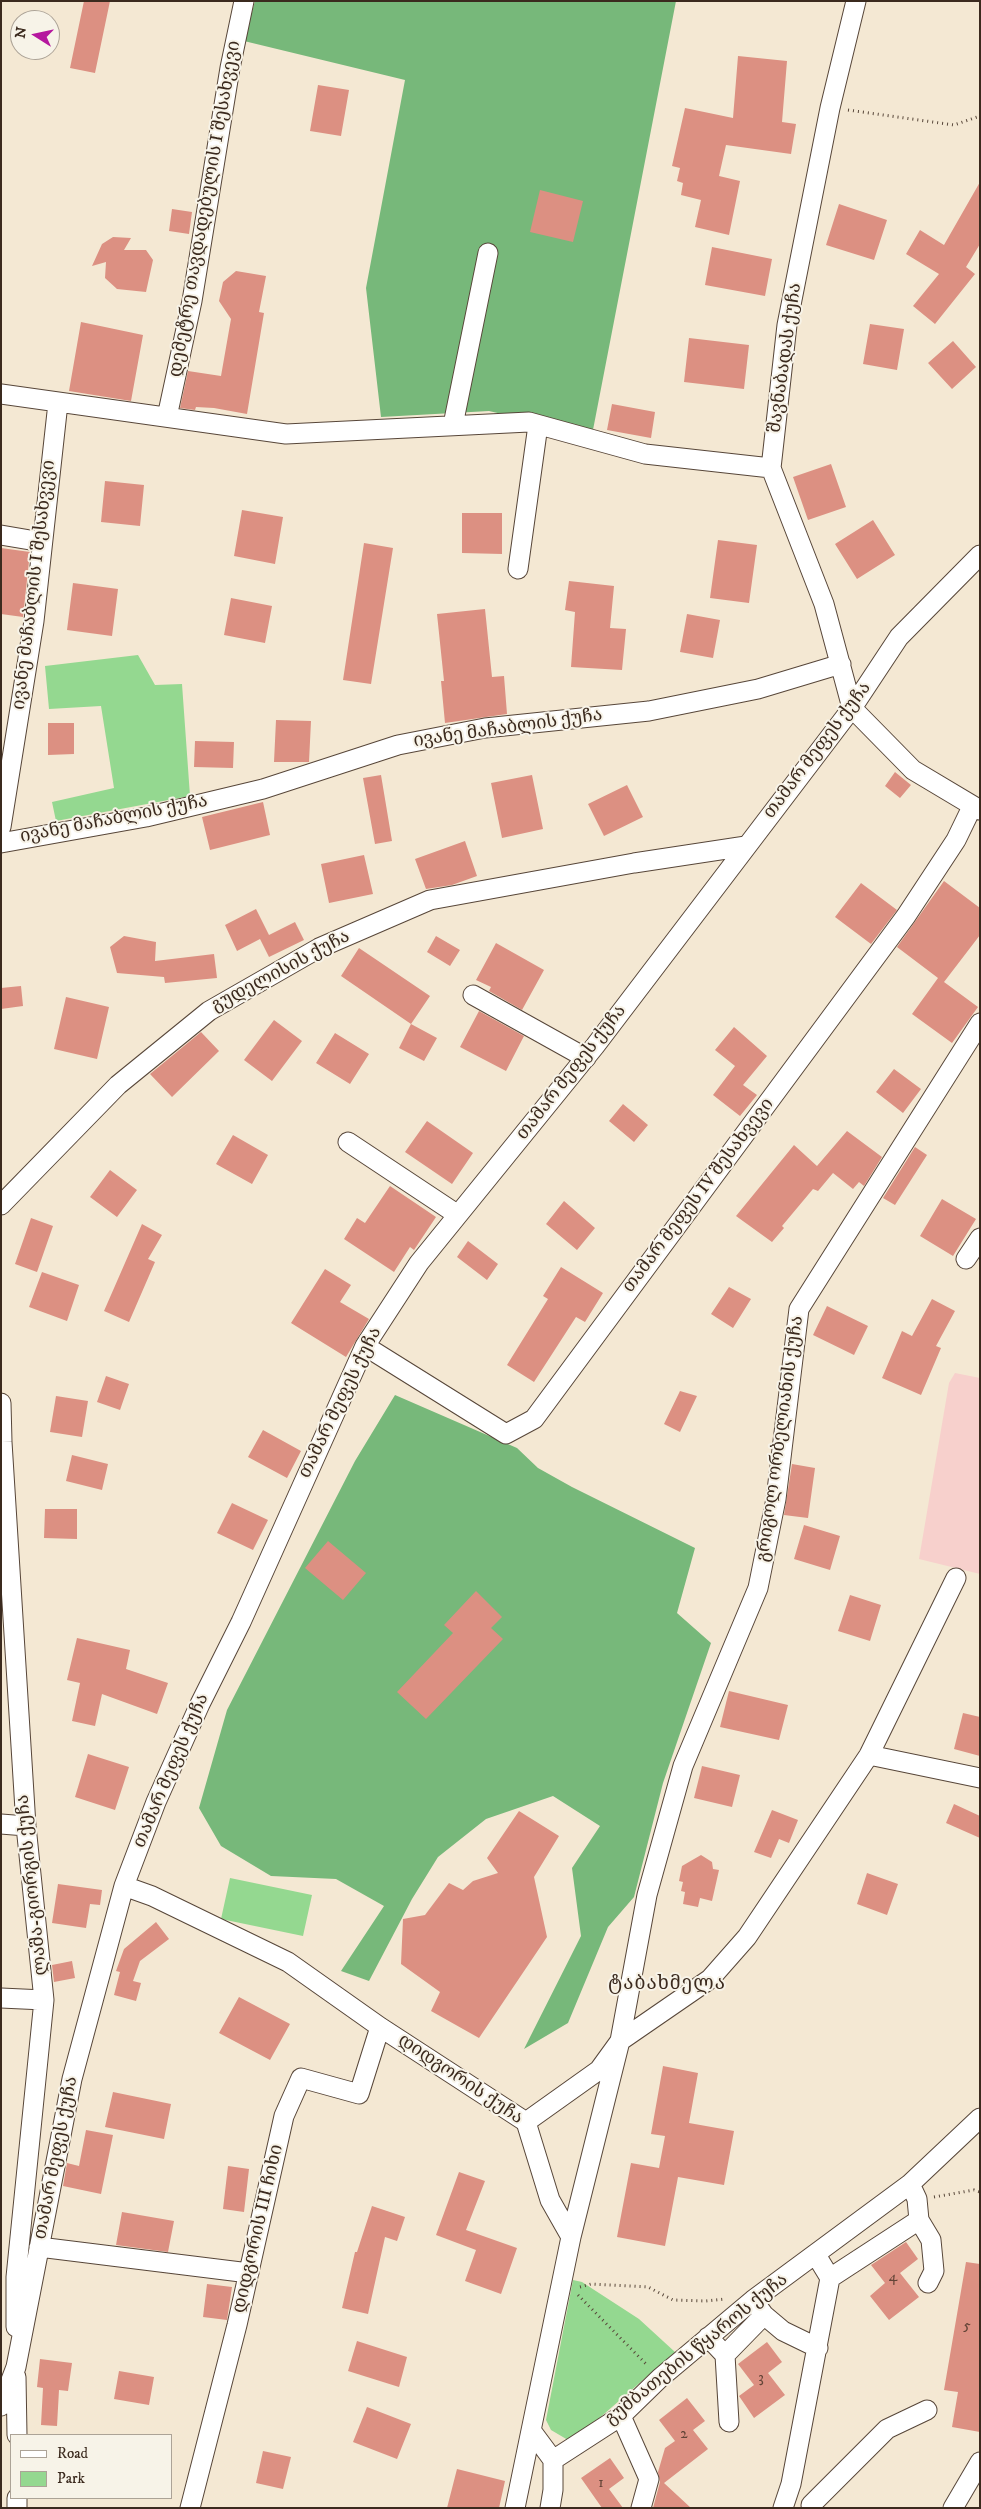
<!DOCTYPE html>
<meta charset="utf-8">
<style>
body{margin:0}
#map{position:relative;width:981px;height:2509px;overflow:hidden;background:#f4e8d3;font-family:"IM FELL DW Pica",serif}
canvas{display:block}
.frame{position:absolute;inset:0;border:2px solid #3b2a1e;pointer-events:none}
.legend{position:absolute;left:10px;top:2434px;width:162px;height:65px;box-sizing:border-box;background:#f7f3e8;border:1px solid #aca397;margin:0;padding:6px 9px;list-style:none;font-size:15px;color:#3b2a1e}
.legend li{display:flex;align-items:center;gap:10px;height:25px}
.legend b{width:25px;border:1px solid #aca397}
.north{position:absolute;left:10px;top:10px;width:50px;height:50px;box-sizing:border-box;background:#f7f3e8;border:1px solid #aca397;border-radius:50%;rotate:280deg;font-size:14px;font-weight:700;line-height:20px;text-align:center;color:#3b2a1e}
.north::after{content:'';display:block;margin:auto;width:18px;height:22px;background:#b5179e;clip-path:polygon(50% 0,100% 100%,50% 72%,0 100%)}
</style>
<div id="map">
<canvas width="981" height="2509"></canvas>
<div class="frame"></div>
<ul class="legend">
<li><b style="height:6px;background:#fff"></b>Road</li>
<li><b style="height:14px;background:#94d890"></b>Park</li>
</ul>
<div class="north">N</div>
</div>
<script>
const c = document.querySelector('canvas').getContext('2d');
c.lineJoin = 'round';
function fill(path, color) { c.fillStyle = color; c.fill(path, 'evenodd'); }
const toPath = rows => new Path2D(rows.map(r => 'M' + r).join(''));
function stroke(path, color, width, dash) { c.strokeStyle = color; c.lineWidth = width; c.lineCap = dash ? 'butt' : 'round'; c.setLineDash(dash || []); c.stroke(path); }
function write(font, color, halo, rows, align = 'center') {
  c.font = font + ' "IM FELL DW Pica","Noto Serif Georgian",serif'; c.lineWidth = 4; c.setLineDash([]); c.textBaseline = 'middle'; c.strokeStyle = halo; c.fillStyle = color; for (const [text, x, y, turn = 0] of rows) {
    c.save(); c.translate(x, y); c.rotate((+turn || 0) * Math.PI / 180); c.textAlign = isNaN(turn) ? turn : align; if (halo) c.strokeText(text, 0, 0); c.fillText(text, 0, 0); c.restore();
  }
}
const built = toPath([
 [955,1373,980,1378,980,1574,919,1559,949,1383]
]);
const green = toPath([
 [138,655,155,685,182,684,190,796,56,821,52,802,114,788,101,706,49,709,45,666],
 [230,1878,312,1895,303,1936,221,1919],
 [573,2280,582,2282,639,2319,675,2352,596,2421,568,2440,551,2430,546,2420]
]);
const forest = toPath([
 [255,1,676,1,592,435,489,411,381,417,366,288,405,80,244,41],
 [395,1395,517,1448,538,1468,572,1487,695,1548,677,1613,711,1643,663,1783,634,1897,608,1927,568,2023,524,2049,581,1936,572,1868,600,1826,553,1796,486,1819,438,1857,412,1899,369,1981,341,1971,384,1906,336,1879,271,1876,221,1846,199,1808,227,1710,355,1461]
]);
const building = toPath([
 [84,1,110,1,95,73,70,68],
 [738,56,787,61,782,122,796,124,791,154,726,145,719,176,740,181,729,235,695,227,701,200,681,195,683,183,677,181,680,168,672,166,685,108,733,118],
 [318,85,349,90,341,136,310,131],
 [980,182,980,244,966,267,975,274,935,324,913,306,939,274,906,254,920,230,944,245],
 [540,190,583,201,573,242,530,232],
 [839,204,887,220,874,260,826,245],
 [172,209,192,212,189,234,169,231],
 [113,237,131,238,124,250,146,250,153,260,146,292,117,289,105,278,106,262,92,266,102,244],
 [712,247,772,259,765,296,705,285],
 [236,271,266,276,259,312,264,313,247,414,214,408,196,407,195,410,180,408,188,371,221,376,231,319,219,301,223,282],
 [81,322,143,335,131,401,69,391],
 [870,324,904,329,897,370,863,364],
 [689,338,749,345,744,389,684,382],
 [953,341,976,367,952,389,928,363],
 [612,404,655,412,651,438,607,430],
 [831,464,846,507,808,520,793,477],
 [105,481,144,485,140,526,101,522],
 [242,510,283,517,275,564,234,556],
 [462,513,502,513,502,554,462,553],
 [873,520,895,555,857,579,835,544],
 [718,540,757,545,749,603,710,598],
 [364,543,393,548,371,684,343,680],
 [1,548,30,552,23,617,1,614],
 [569,581,614,586,610,628,626,629,622,670,571,667,575,612,565,610],
 [73,583,118,589,112,636,67,630],
 [231,598,272,606,265,643,224,635],
 [485,609,492,677,504,676,507,714,445,723,441,681,444,681,437,614],
 [687,614,720,620,713,658,680,652],
 [276,720,311,721,309,762,274,762],
 [48,723,74,723,74,754,48,755],
 [195,741,234,742,233,768,194,767],
 [895,772,911,785,900,798,885,786],
 [381,775,392,841,375,844,363,778],
 [532,775,543,829,502,838,491,783],
 [627,785,643,817,604,836,588,804],
 [263,802,270,835,210,850,202,817],
 [465,841,477,876,452,885,426,889,415,859],
 [364,855,373,894,329,903,321,864],
 [944,881,980,908,980,935,944,982,978,1007,952,1043,912,1014,938,978,897,947],
 [861,883,897,910,871,944,835,917],
 [256,909,269,935,295,922,304,940,269,957,260,939,237,951,225,925],
 [124,936,156,942,155,961,214,954,217,978,165,983,164,977,117,973,110,947],
 [436,936,460,950,450,966,427,952],
 [496,943,544,970,522,1010,489,991,491,987,476,980],
 [359,948,430,996,411,1024,341,976],
 [21,986,23,1006,1,1009,1,988],
 [66,997,109,1007,97,1059,54,1049],
 [479,1011,524,1036,506,1071,460,1047],
 [274,1020,302,1041,272,1081,244,1060],
 [411,1024,437,1038,424,1061,399,1048],
 [734,1027,767,1056,743,1085,757,1095,740,1116,713,1095,735,1066,715,1050],
 [201,1032,219,1051,172,1097,150,1074],
 [335,1033,369,1054,350,1084,316,1063],
 [894,1069,921,1089,903,1113,876,1092],
 [623,1104,648,1125,634,1142,609,1121],
 [427,1121,473,1153,452,1184,405,1152],
 [847,1131,882,1157,864,1186,859,1182,853,1189,833,1173,818,1191,813,1189,782,1226,784,1228,772,1242,736,1216,794,1145,817,1166],
 [233,1135,268,1155,252,1184,216,1164],
 [915,1147,927,1155,895,1205,883,1198],
 [110,1170,137,1190,117,1217,90,1197],
 [390,1186,436,1217,414,1250,410,1247,394,1272,344,1239,357,1218,365,1223],
 [942,1199,976,1219,953,1256,920,1236],
 [564,1201,595,1228,577,1250,546,1224],
 [31,1218,53,1226,37,1272,15,1264],
 [142,1224,162,1235,148,1259,155,1262,129,1322,104,1311],
 [468,1241,498,1264,487,1280,457,1257],
 [561,1267,603,1293,585,1322,576,1317,534,1382,507,1365,548,1299,543,1296],
 [325,1269,351,1285,340,1302,369,1319,346,1357,291,1323],
 [42,1272,79,1285,67,1321,29,1307],
 [729,1287,751,1299,733,1328,711,1314],
 [932,1299,955,1311,936,1346,941,1348,921,1395,882,1378,902,1331,912,1336],
 [827,1306,868,1326,854,1355,813,1335],
 [106,1376,129,1384,120,1410,97,1402],
 [680,1391,697,1396,680,1432,664,1424],
 [56,1396,88,1401,82,1437,50,1432],
 [263,1430,301,1451,287,1478,248,1457],
 [72,1455,108,1464,102,1490,66,1481],
 [792,1464,815,1468,808,1518,784,1515],
 [232,1503,268,1520,253,1550,217,1533],
 [45,1509,77,1509,77,1539,44,1538],
 [804,1525,840,1536,830,1570,794,1559],
 [328,1541,366,1573,343,1600,305,1568],
 [476,1591,502,1617,491,1628,503,1639,426,1719,397,1692,453,1633,444,1625],
 [850,1595,881,1605,870,1641,838,1631],
 [77,1638,130,1650,126,1669,168,1683,157,1714,102,1694,95,1726,72,1721,80,1683,67,1680],
 [729,1691,788,1705,779,1740,720,1727],
 [963,1713,980,1717,980,1756,954,1749],
 [88,1754,129,1767,115,1810,75,1797],
 [702,1766,740,1775,732,1807,694,1798],
 [954,1804,980,1816,980,1838,946,1823],
 [772,1810,798,1820,789,1843,779,1839,771,1858,754,1852],
 [519,1811,559,1836,534,1877,547,1937,479,2038,431,2011,440,1992,401,1964,403,1919,425,1915,449,1883,463,1890,473,1881,498,1873,487,1858],
 [701,1855,712,1862,713,1869,719,1870,712,1901,700,1898,698,1907,683,1904,685,1892,681,1891,683,1882,679,1881,682,1866],
 [867,1873,898,1884,887,1915,857,1904],
 [58,1884,102,1890,100,1905,90,1904,86,1928,52,1923],
 [156,1922,169,1939,140,1961,133,1981,141,1983,136,2001,114,1995,120,1972,116,1971,124,1949],
 [72,1961,75,1978,54,1982,52,1965],
 [239,1997,290,2024,270,2060,219,2033],
 [663,2066,698,2073,689,2123,734,2131,724,2185,678,2177,665,2246,617,2237,631,2163,659,2168,665,2136,651,2134],
 [113,2092,171,2104,164,2139,105,2127],
 [86,2130,113,2135,101,2194,63,2186,67,2163,79,2166],
 [228,2166,249,2169,244,2212,223,2209],
 [459,2172,485,2181,466,2230,517,2248,501,2294,465,2281,476,2250,436,2235],
 [372,2206,405,2217,397,2241,385,2237,368,2314,342,2308,355,2252,357,2252],
 [122,2212,174,2221,168,2252,116,2245],
 [906,2242,918,2259,900,2273,919,2297,889,2320,870,2296,885,2283,871,2265],
 [966,2262,980,2264,980,2432,952,2427,958,2392,944,2390],
 [207,2284,232,2287,227,2320,203,2317],
 [357,2341,407,2357,399,2387,348,2371],
 [767,2342,782,2362,768,2373,785,2395,754,2418,739,2396,754,2385,738,2364],
 [40,2359,72,2363,68,2391,59,2390,57,2426,41,2425,43,2388,37,2387],
 [119,2371,154,2377,149,2405,114,2399],
 [687,2398,705,2421,693,2430,708,2449,664,2483,691,2508,653,2508,660,2482,658,2472,665,2448,675,2441,659,2420],
 [367,2407,411,2424,397,2459,353,2442],
 [263,2451,291,2457,283,2489,256,2483],
 [610,2458,624,2478,609,2489,623,2508,602,2508,581,2478],
 [457,2469,505,2481,499,2508,447,2508]
]);
const path = toPath([
 [848,110,954,125,980,116],
 [934,2197,974,2190,980,2192],
 [580,2287,591,2284,648,2287,673,2300,706,2301,725,2299],
 [578,2295,647,2365]
]);
const minor = toPath([
 [1,394,286,434,529,422,645,454,771,468],
 [167,417,192,301,230,68,244,1],
 [453,425,488,253],
 [1,535,42,542],
 [518,569,538,425],
 [852,708,824,604,771,468,787,325,830,108,856,1],
 [852,708,913,770,980,810],
 [1,827,34,621,58,403],
 [1,843,146,817,263,789,398,745,485,728,649,711,758,689,841,664],
 [473,995,586,1058],
 [348,1142,458,1215],
 [1,1205,118,1085,209,1011,319,948,430,900,634,863,746,846],
 [966,1259,980,1238],
 [365,1346,506,1434,534,1419,906,916,956,840,972,807],
 [1,1403,2,1442,26,1826,44,2000,16,2277,16,2327],
 [869,1755,980,1778],
 [1,1824,26,1826],
 [124,1886,152,1896,288,1962,380,2027,526,2122,550,2200,571,2237],
 [1,1998,44,2000],
 [526,2122,599,2070,620,2041,710,1979,747,1937,869,1755,956,1578],
 [919,2220,931,2240,934,2271,928,2283],
 [39,2247,249,2273],
 [830,2278,919,2220,917,2199,910,2184],
 [753,2300,764,2315,783,2331,818,2348],
 [708,2337,725,2355,729,2422],
 [725,2355,764,2315],
 [16,2377,17,2435],
 [1,2406,16,2367,72,2079,124,1886,156,1802,200,1704,241,1622,365,1346,419,1263,595,1046,852,708,899,637,980,555],
 [621,2416,649,2479,641,2508],
 [533,2433,553,2460,553,2490,550,2508],
 [553,2460,621,2416,660,2378,753,2300,910,2184,980,2118],
 [811,2505,887,2429,927,2410],
 [17,2508,17,2498],
 [190,2508,237,2325,284,2116,301,2078,359,2094,380,2027],
 [515,2508,571,2237,620,2041,647,1895,683,1766,758,1588,776,1499,799,1309,980,1023],
 [783,2508,791,2484,830,2278,816,2255],
 [953,2508,980,2462]
]);
const numberNames = [
 ["4",893,2278],
 ["5",967,2327],
 ["3",761,2379],
 ["2",684,2435],
 ["1",601,2484]
];
const streetNames = [
 ["დემეტრე თავდადებულის I შესახვევი",206,209,-80],
 ["შავნაბადას ქუჩა",786,358,-82],
 ["ივანე მაჩაბლის I შესახვევი",35,585,-83],
 ["ივანე მაჩაბლის ქუჩა",508,729,-8],
 ["თამარ მეფეს ქუჩა",818,751,-53],
 ["ივანე მაჩაბლის ქუჩა",114,820,-11],
 ["გუდელისის ქუჩა",281,972,-28],
 ["თამარ მეფეს ქუჩა",572,1073,-52],
 ["თამარ მეფეს IV შესახვევი",699,1196,-53],
 ["თამარ მეფეს ქუჩა",341,1403,-64],
 ["გრიგოლ ორბელიანის ქუჩა",781,1439,-82],
 ["თამარ მეფეს ქუჩა",172,1771,-67],
 ["ლაშა-გიორგის ქუჩა",33,1885,-96],
 ["დიდგორის ქუჩა",460,2080,34],
 ["თამარ მეფეს ქუჩა",57,2158,-79],
 ["დიდგორის III ჩიხი",259,2229,-77],
 ["გუმბათების წყაროს ქუჩა",697,2350,-39]
];
const neighbourhoodNames = [
 ["ტაბახმელა",667,1985]
];
fill(built, '#f7d0cc');
fill(green, '#94d890');
fill(forest, '#77b87a');
fill(building, '#dc9082');
stroke(minor, '#574639', 21);
stroke(path, '#574639', 3, [1, 4]);
stroke(minor, '#fff', 19);
write('15px', '#634437', null, numberNames);
write('18px', '#3b2a1e', '#f7f3e8', streetNames);
c.letterSpacing = '1px';
write('19px', '#3b2a1e', '#f7f3e8', neighbourhoodNames);
c.letterSpacing = '0px';
</script>
